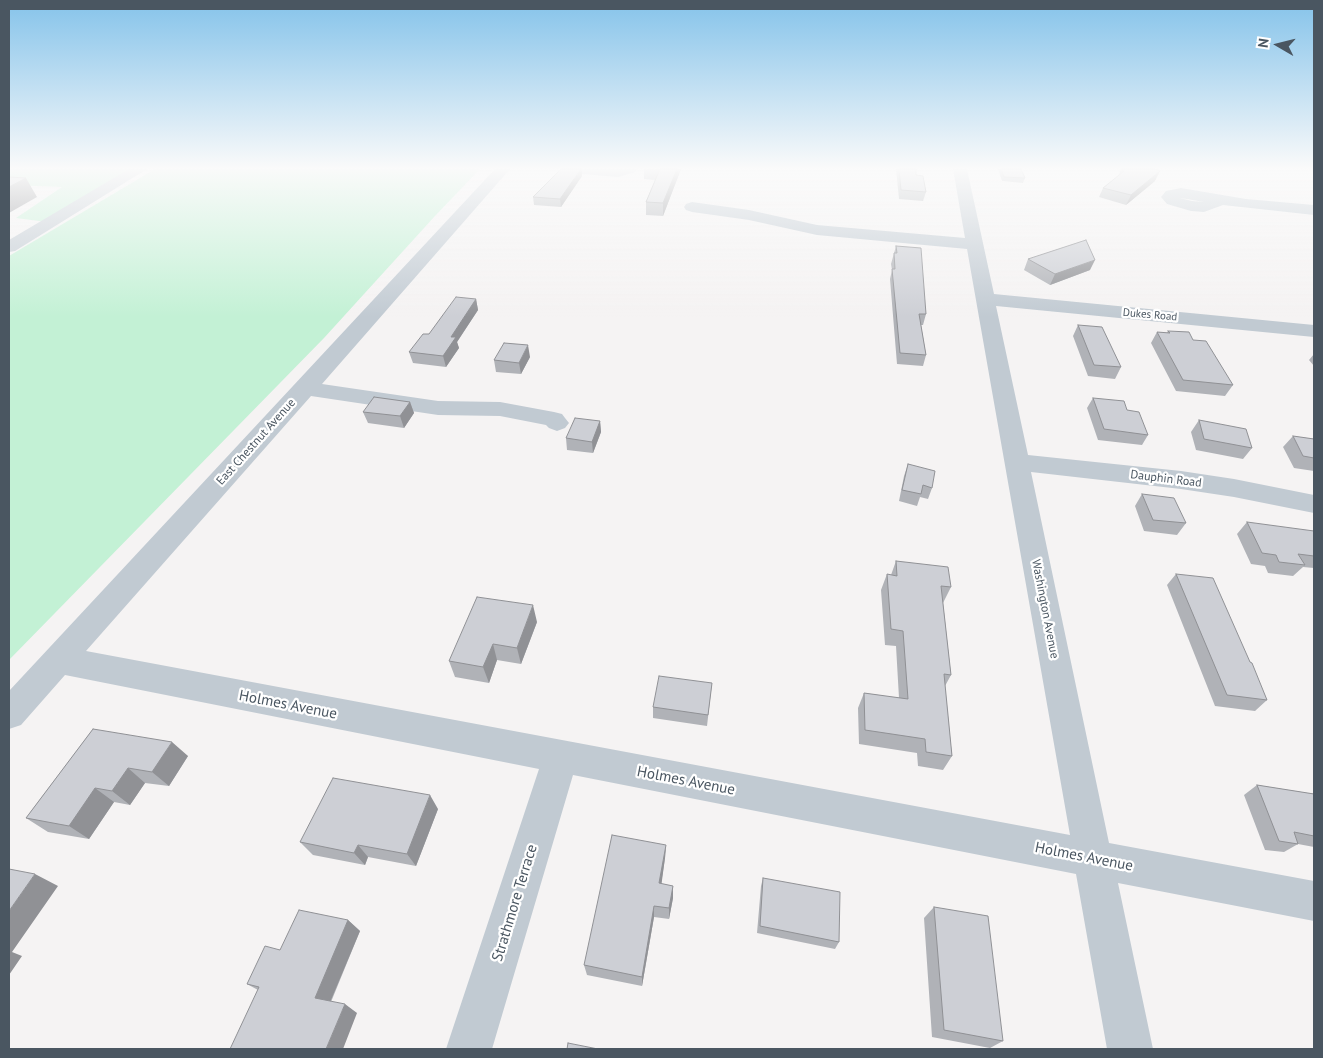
<!DOCTYPE html>
<style>
body{margin:0}
#map{position:relative;width:1323px;height:1058px;overflow:hidden;background:#f5f3f3;font-family:"PT Sans",sans-serif}
canvas{display:block}
.frame{position:absolute;inset:0;border:10px solid #4a5661;pointer-events:none}
.north{position:absolute;left:1253px;top:20px;width:50px;height:50px;-webkit-text-stroke:4px #fff;paint-order:stroke;rotate:278deg;font-size:14px;font-weight:700;line-height:20px;text-align:center;color:#4a5661}
.north::after{content:'';display:block;margin:auto;width:18px;height:22px;background:#4a5661;clip-path:polygon(50% 0,100% 100%,50% 72%,0 100%)}
</style>
<div id="map">
<canvas width="1323" height="1058"></canvas>
<div class="frame"></div>
<div class="north">N</div>
</div>
<script>
const c = document.querySelector('canvas').getContext('2d');
c.lineJoin = 'round';
function fill(path, color) { c.fillStyle = color; c.fill(path, 'evenodd'); }
const toPath = rows => new Path2D(rows.map(r => 'M' + r).join(''));
function stroke(path, color, width, dash) { c.strokeStyle = color; c.lineWidth = width; c.lineCap = dash ? 'butt' : 'round'; c.setLineDash(dash || []); c.stroke(path); }
function write(font, color, halo, rows, align = 'center') {
  c.font = font + ' "PT Sans",sans-serif'; c.lineWidth = 4.5; c.setLineDash([]); c.textBaseline = 'middle'; c.strokeStyle = halo; c.fillStyle = color; for (const [text, x, y, turn = 0] of rows) {
    c.save(); c.translate(x, y); c.rotate((+turn || 0) * Math.PI / 180); c.textAlign = isNaN(turn) ? turn : align; if (halo) c.strokeText(text, 0, 0); c.fillText(text, 0, 0); c.restore();
  }
}
const green = toPath([
 [9,169,134,169,47,222,16,218,62,187,9,185],
 [155,169,480,169,435,216,324,338,9,660,9,256]
]);
const minor = toPath([
 [129,169,147,169,15,251,9,252,9,240,129,169],
 [495,169,510,169,322,384,438,401,500,402,554,412,562,414,565,418,569,423,565,428,557,431,549,428,546,425,500,416,438,415,311,396,86,651,1070,835,967,249,817,235,749,220,692,212,686,210,684,207,686,204,692,202,749,210,817,225,965,238,953,169,967,169,994,294,1314,325,1314,337,996,306,1028,455,1181,471,1234,479,1314,495,1314,513,1234,497,1181,489,1031,472,1109,843,1314,881,1314,921,1118,883,1153,1049,1107,1049,1076,874,573,775,492,1049,446,1049,539,769,65,675,21,725,9,729,9,691,495,169],
 [564,169,637,169,635,172,618,177,571,173,564,169],
 [1181,188,1246,199,1314,205,1314,215,1223,205,1204,212,1191,211,1167,204,1161,197,1166,191,1181,188],
 [1180,198,1181,198,1204,202,1192,201,1180,198]
]);
const wall = toPath([
 [644,169,681,169,663,216,646,215,646,202,655,180,644,179],
 [896,169,916,169,916,175,926,192,923,201,899,199],
 [998,169,1021,169,1025,178,1023,183,1002,181],
 [1121,169,1155,169,1155,181,1126,205,1099,197,1103,188,1118,176],
 [582,176,561,207,534,205,533,197],
 [896,246,926,314,923,325,921,325,926,355,923,366,897,364,890,279,892,270,891,264],
 [1028,259,1090,270,1050,285,1024,270],
 [476,299,478,310,457,342,459,348,446,367,413,363,409,352,429,334],
 [1078,325,1121,367,1115,379,1088,376,1073,336],
 [1168,331,1193,340,1233,385,1225,396,1176,391,1151,343,1157,332,1167,333],
 [1314,354,1314,366,1309,360],
 [530,357,521,374,496,372,494,360],
 [1093,398,1148,435,1142,445,1098,440,1087,408],
 [410,402,414,413,404,428,368,423,363,412],
 [1199,420,1252,448,1243,459,1196,450,1191,432],
 [600,421,601,432,593,453,567,450,566,438],
 [1293,436,1314,439,1314,471,1294,468,1283,447],
 [908,464,932,488,928,499,920,497,917,506,899,501,904,476],
 [1142,494,1186,523,1177,535,1144,531,1135,506],
 [1247,522,1314,556,1314,568,1303,567,1293,576,1268,573,1265,566,1251,564,1237,534],
 [896,561,951,587,943,603,951,675,945,686,952,756,943,770,918,766,917,753,859,744,858,708,864,693,899,698,896,646,885,645,881,590,887,574,891,575],
 [1176,574,1250,662,1267,700,1255,711,1215,706,1167,585],
 [537,622,521,664,497,660,489,683,455,677,449,661],
 [712,683,707,726,653,718,653,707],
 [93,729,188,756,169,786,145,783,130,805,114,802,89,839,48,832,26,818],
 [1257,785,1314,794,1314,847,1298,844,1284,852,1265,850,1244,795],
 [438,809,416,866,368,857,365,865,313,855,300,842],
 [666,845,665,858,661,884,673,886,673,898,669,919,654,917,642,986,587,975,584,965],
 [763,878,839,942,835,949,757,933,761,886],
 [934,907,1003,1041,990,1048,932,1037,924,918],
 [348,920,360,931,331,1002,357,1013,258,990,247,984,280,950]
]);
const shadedWall = toPath([
 [581,169,582,169,582,176,561,207,560,199],
 [677,169,681,169,663,216,663,203],
 [1160,171,1155,181,1126,205,1131,195],
 [26,178,37,197,9,213,9,187],
 [1095,260,1090,270,1050,285,1055,274],
 [476,299,478,310,457,342,459,348,446,367,443,356,451,337],
 [528,345,530,357,521,374,519,363],
 [410,402,414,413,404,428,400,416],
 [600,421,601,432,593,453,592,442],
 [533,605,537,622,521,664,517,648],
 [493,644,497,660,489,683,483,667],
 [172,742,188,756,169,786,152,772],
 [128,768,145,783,130,805,112,791],
 [95,788,114,802,89,839,69,826],
 [430,795,438,809,416,866,407,854],
 [358,845,368,857,365,865,354,853],
 [666,845,665,858,660,895,659,883],
 [35,874,58,886,12,952,22,956,9,975,9,911],
 [673,886,673,898,669,919,669,908],
 [654,906,654,917,642,986,642,977],
 [348,920,360,931,328,1007,315,998],
 [345,1004,357,1013,343,1049,326,1049]
]);
const building = toPath([
 [561,169,581,169,560,199,533,197,561,169],
 [660,169,677,169,663,203,646,202,660,169],
 [899,169,916,169,916,175,923,176,926,192,901,190,899,169],
 [1001,169,1021,169,1025,178,1004,177,1001,169],
 [1123,169,1155,169,1160,171,1131,195,1103,188,1124,171,1123,169],
 [9,177,26,178,9,187,9,177],
 [1086,240,1095,260,1055,274,1028,259,1086,240],
 [896,246,921,248,926,314,919,314,926,355,900,353,892,269,895,269,894,253,897,253,896,246],
 [456,297,476,299,451,337,456,337,443,356,409,352,423,334,429,334,456,297],
 [1078,325,1102,327,1121,367,1094,365,1078,325],
 [1168,331,1189,332,1193,340,1206,341,1233,385,1183,380,1157,332,1170,333,1168,331],
 [504,343,528,345,519,363,494,360,504,343],
 [374,397,410,402,400,416,363,412,374,397],
 [1093,398,1124,401,1127,410,1139,412,1148,435,1104,429,1093,398],
 [575,418,600,421,592,442,566,438,575,418],
 [1199,420,1246,429,1252,448,1204,439,1199,420],
 [1293,436,1314,439,1314,458,1303,456,1293,436],
 [908,464,935,471,932,488,923,485,921,494,902,490,908,464],
 [1142,494,1174,498,1186,523,1153,520,1142,494],
 [1247,522,1314,531,1314,556,1298,554,1305,565,1279,562,1276,555,1262,553,1247,522],
 [896,561,948,567,951,587,941,586,951,675,944,674,952,756,926,752,925,739,865,730,864,693,908,699,903,631,891,629,887,574,897,576,896,561],
 [1176,574,1213,578,1250,662,1252,663,1267,700,1227,695,1176,574],
 [477,597,533,605,517,648,493,644,483,667,449,661,477,597],
 [659,676,712,683,708,715,653,707,659,676],
 [93,729,172,742,152,772,128,768,112,791,95,788,69,826,26,818,93,729],
 [333,778,430,795,407,854,358,845,354,853,300,842,333,778],
 [1257,785,1314,794,1314,836,1294,832,1298,844,1279,841,1257,785],
 [612,835,666,845,659,883,673,886,669,908,654,906,642,977,584,965,612,835],
 [9,869,35,874,9,911,9,869],
 [763,878,840,892,839,942,760,926,763,878],
 [934,907,988,916,1003,1041,944,1030,934,907],
 [299,910,348,920,315,998,345,1004,326,1049,230,1049,259,987,247,984,265,946,280,950,299,910],
 [568,1043,598,1049,567,1049,568,1043]
]);
const farStreetnames = [
 ["Dukes Road",1150,315,5]
];
const streetNames = [
 ["East Chestnut Avenue",256,442,-48],
 ["Dauphin Road",1166,479,7],
 ["Washington Avenue",1045,609,79]
];
const nearStreetnames = [
 ["Holmes Avenue",288,705,11],
 ["Holmes Avenue",686,781,11],
 ["Holmes Avenue",1084,857,11],
 ["Strathmore Terrace",515,903,-73]
];
fill(green, '#c3f1d5');
fill(minor, '#c1cad2');
fill(wall, '#b0b2b7');
fill(shadedWall, '#909195');
fill(building, '#cdcfd5');
stroke(building, '#909195', 1);
const sky = c.createLinearGradient(0, 0, 0, 317);
sky.addColorStop(0, '#85c3ea');
sky.addColorStop(0.53, '#fafafa');
sky.addColorStop(1, '#fafafa00');
c.fillStyle = sky;
c.fillRect(0, 0, 1323, 317);
write('11px', '#4a5661', '#fff', farStreetnames);
write('12px', '#4a5661', '#fff', streetNames);
write('15px', '#4a5661', '#fff', nearStreetnames);
</script>
